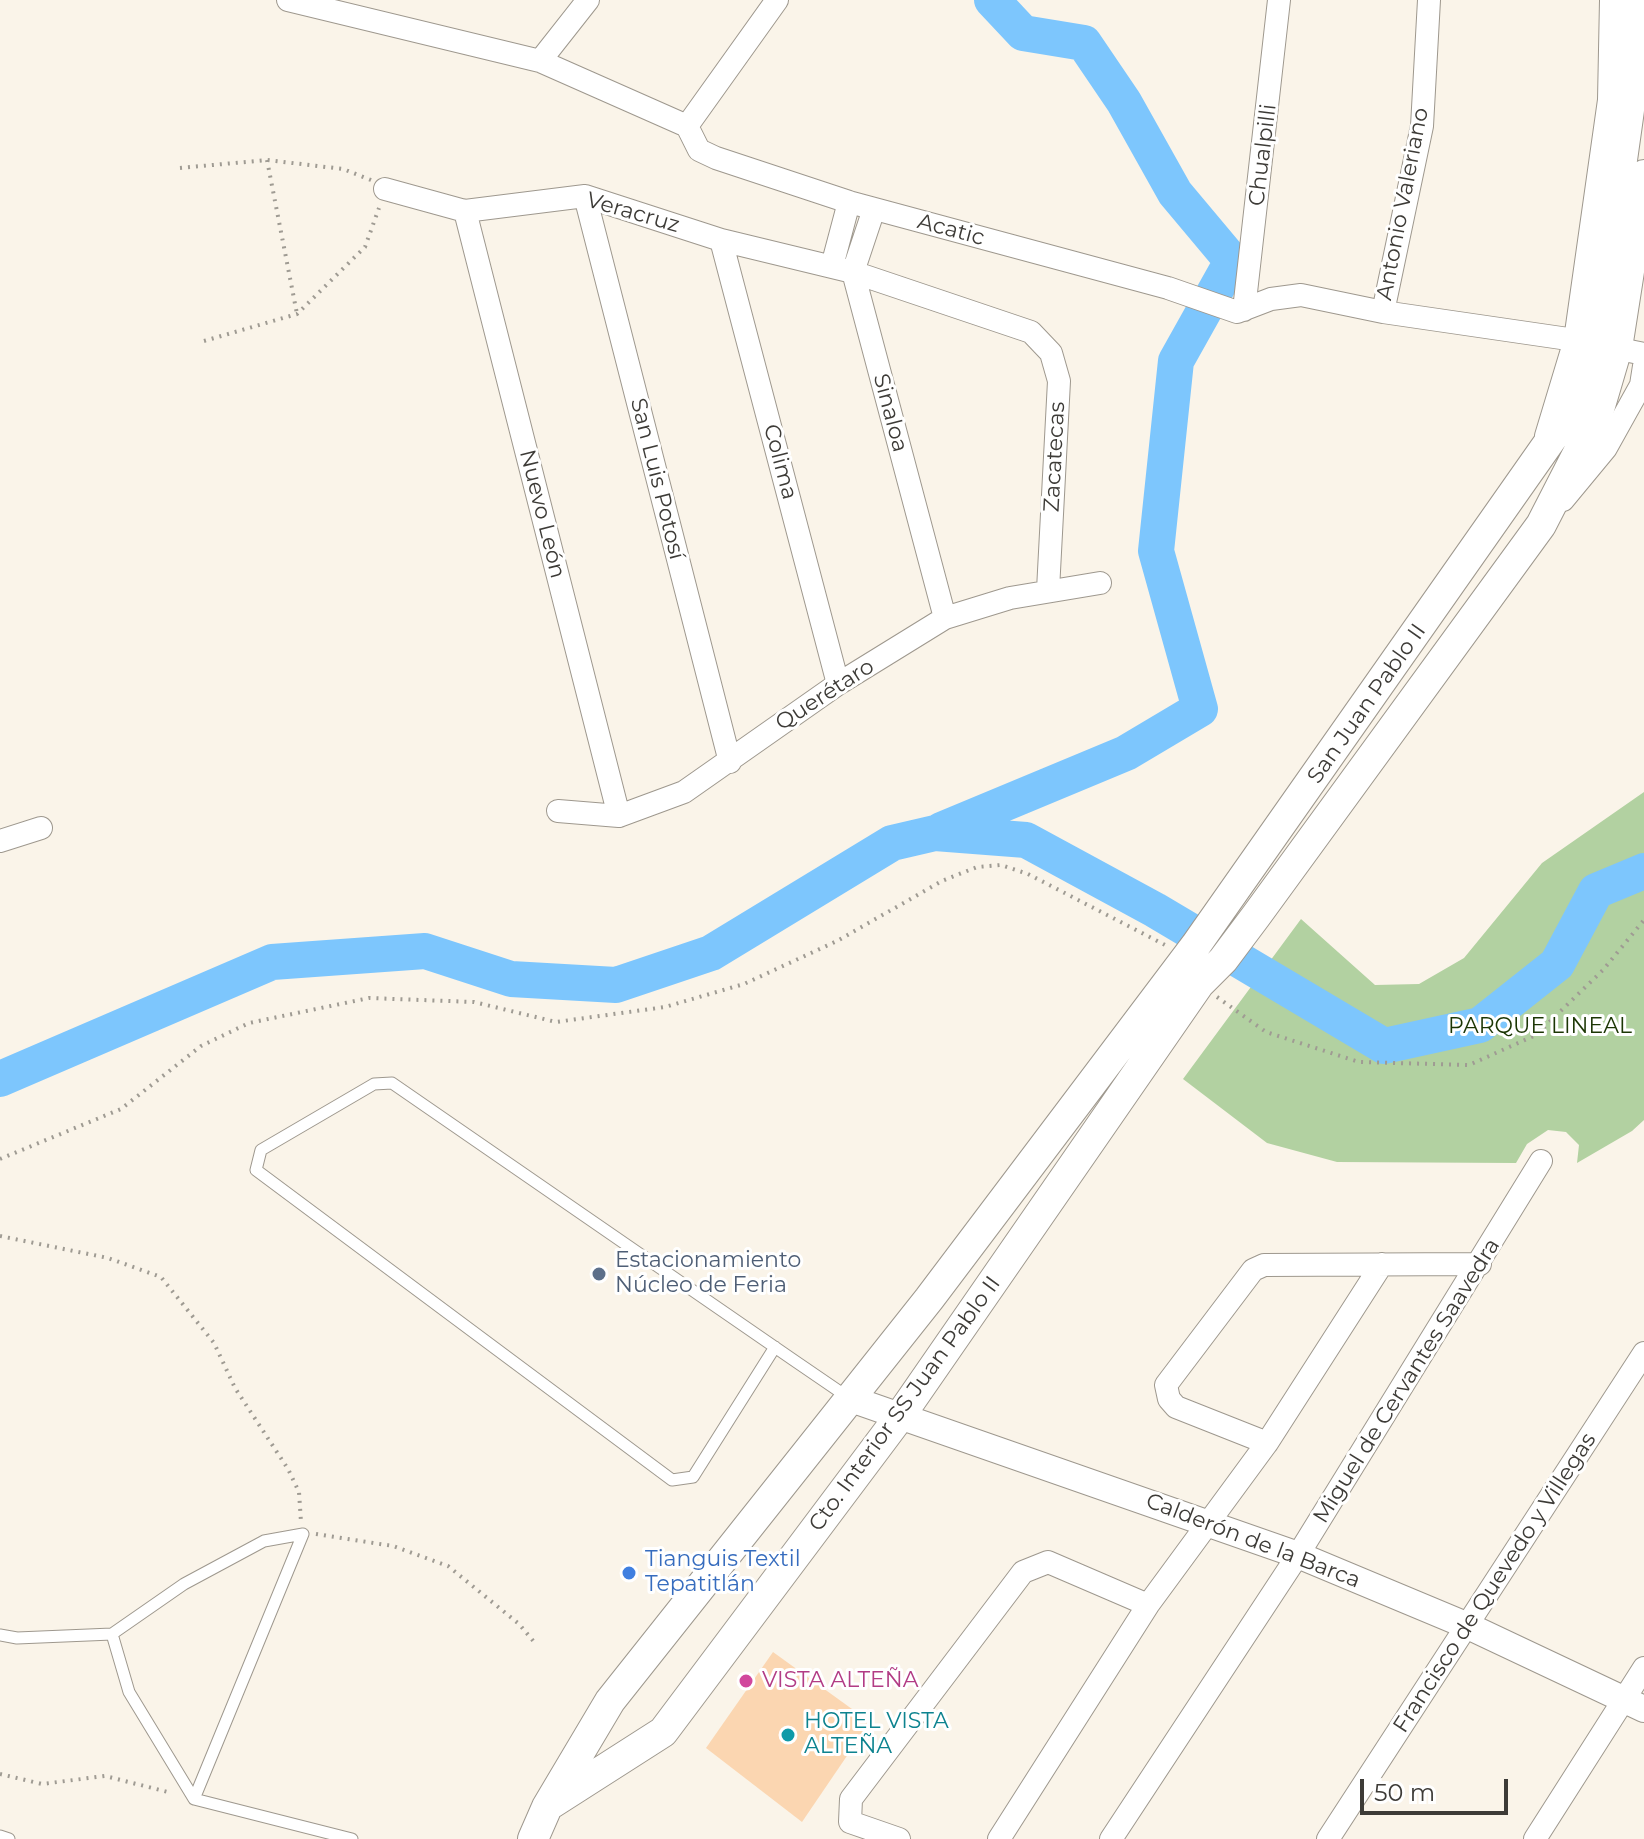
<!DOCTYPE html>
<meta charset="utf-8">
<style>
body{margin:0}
#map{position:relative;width:1644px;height:1839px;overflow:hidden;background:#faf4e9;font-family:Montserrat,sans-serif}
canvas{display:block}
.scale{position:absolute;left:1360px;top:1779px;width:148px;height:36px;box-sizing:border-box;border:4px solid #3d3b37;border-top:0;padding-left:10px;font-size:24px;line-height:28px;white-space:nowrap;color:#3d3b37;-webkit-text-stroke:6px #fff;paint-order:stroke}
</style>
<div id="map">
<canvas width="1644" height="1839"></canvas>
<div class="scale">50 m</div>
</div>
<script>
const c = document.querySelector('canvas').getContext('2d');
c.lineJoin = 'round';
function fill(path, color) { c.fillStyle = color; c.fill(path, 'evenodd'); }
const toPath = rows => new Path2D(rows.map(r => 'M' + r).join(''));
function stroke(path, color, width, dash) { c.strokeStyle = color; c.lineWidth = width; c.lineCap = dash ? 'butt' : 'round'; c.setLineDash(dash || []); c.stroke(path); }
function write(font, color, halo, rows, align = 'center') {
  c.font = font + ' Montserrat,sans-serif'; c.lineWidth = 6; c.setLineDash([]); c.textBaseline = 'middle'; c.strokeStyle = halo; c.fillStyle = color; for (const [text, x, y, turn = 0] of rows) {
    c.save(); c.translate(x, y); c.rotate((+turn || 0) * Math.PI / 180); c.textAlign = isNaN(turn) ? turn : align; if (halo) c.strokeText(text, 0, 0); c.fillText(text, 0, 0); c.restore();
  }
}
const green = toPath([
 [1644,792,1644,1120,1632,1131,1577,1163,1579,1145,1566,1132,1548,1130,1527,1144,1516,1163,1337,1162,1267,1143,1183,1079,1301,919,1375,985,1419,984,1464,958,1542,863]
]);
const river = toPath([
 [941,830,1126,753,1200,709,1156,551,1176,361,1232,261,1175,193,1124,102,1084,43,1023,33,992,0],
 [0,1079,272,962,425,951,511,979,616,985,711,953,892,843,935,833,1026,840,1155,910,1384,1046,1480,1025,1557,964,1596,891,1644,871]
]);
const building = toPath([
 [773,1652,870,1722,802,1822,706,1748]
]);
const path = toPath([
 [267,160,297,314],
 [180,168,267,160,343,169,371,180],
 [204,341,297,314,365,247,379,208],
 [1217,997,1266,1032,1359,1062,1469,1065,1536,1035,1603,970,1644,920],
 [0,1159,121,1109,201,1046,249,1023,369,998,474,1002,556,1022,665,1007,744,984,837,941,942,881,977,867,1001,865,1028,874,1167,946],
 [0,1236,108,1258,161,1277,214,1343,235,1388,288,1469,299,1492,301,1522],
 [316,1534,393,1546,448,1566,519,1624,535,1643],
 [0,1774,42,1784,105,1776,172,1793]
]);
const service = toPath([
 [775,1347,693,1477,672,1480,256,1170,261,1150,374,1084,392,1083,792,1359,849,1398],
 [112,1634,129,1692,194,1799,352,1839],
 [0,1635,17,1638,112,1634,184,1584,264,1541,303,1534],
 [194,1799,303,1534],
 [0,1836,9,1839]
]);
const minor = toPath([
 [288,0,540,61,687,126,699,150,716,158,849,202,1168,288,1237,312,1271,299,1301,295,1383,312,1575,340,1644,354],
 [540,61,588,0],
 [687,126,777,0],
 [385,189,465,211,585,196,721,240,853,272,1031,332,1051,353,1059,381,1048,590],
 [585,196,730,762],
 [874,209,853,272,945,618],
 [465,211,619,816],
 [721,240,838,684],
 [832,266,849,202],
 [1244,310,1279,0],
 [1383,312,1422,126,1429,0],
 [1546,436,1575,340,1609,100,1611,0],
 [1563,500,1606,448,1641,385,1644,366],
 [558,811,619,816,684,792,838,684,945,618,1010,598,1100,583],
 [0,841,41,828],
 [1267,1443,1176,1407,1169,1399,1166,1385,1253,1270,1264,1265,1480,1264],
 [899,1839,850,1822,851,1799,1023,1572,1048,1562,1148,1605],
 [999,1839,1148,1605,1267,1443,1382,1264],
 [1111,1839,1298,1555,1541,1161],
 [1328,1839,1644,1353],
 [1535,1839,1644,1668]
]);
const tertiary = toPath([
 [851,1399,1298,1555,1468,1626,1644,1709]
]);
const secondary = toPath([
 [552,1803,663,1732,900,1416,1199,984,1223,960,1256,916,1541,525,1597,416,1617,348,1644,175],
 [533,1839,547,1807,610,1701,929,1299,1196,945,1571,411,1596,345,1629,110,1635,0]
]);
const markers = [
 [599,1274,8,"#5c6f8a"],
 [629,1573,8,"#3f7fe0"],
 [746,1681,8,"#d1479c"],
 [788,1735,8,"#0f9aa8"]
];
const streetNames = [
 ["Chualpilli",1263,155,-83],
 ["Antonio Valeriano",1403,204,-79],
 ["Veracruz",633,213,16],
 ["Acatic",951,230,15],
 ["Sinaloa",890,413,75],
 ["Zacatecas",1055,457,-87],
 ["Colima",780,462,75],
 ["San Luis Potosí",657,479,76],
 ["Nuevo León",542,514,76],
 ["Querétaro",825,695,-33],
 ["San Juan Pablo II",1367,704,-55],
 ["Miguel de Cervantes Saavedra",1407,1381,-58],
 ["Cto. Interior SS Juan Pablo II",905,1404,-54],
 ["Calderón de la Barca",1253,1541,21],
 ["Francisco de Quevedo y Villegas",1495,1583,-57]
];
const parkNames = [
 ["PARQUE LINEAL",1540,1027]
];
const serviceNames = [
 ["Estacionamiento",615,1261],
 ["Núcleo de Feria",615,1286]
];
const shopNames = [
 ["Tianguis Textil",645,1560],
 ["Tepatitlán",645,1585]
];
const hotelNames = [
 ["VISTA ALTEÑA",762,1681]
];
const cultureNames = [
 ["HOTEL VISTA",804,1722],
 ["ALTEÑA",804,1747]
];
fill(green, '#b2d1a1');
stroke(river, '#7dc6fd', 36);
fill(building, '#fbd6b1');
stroke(service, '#9e988e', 13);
stroke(minor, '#9e988e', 24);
stroke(tertiary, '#9e988e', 28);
stroke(secondary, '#9e988e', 32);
stroke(path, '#9f9b93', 4, [2, 6]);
stroke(service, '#fff', 11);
stroke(minor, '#fff', 22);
stroke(tertiary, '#fff', 26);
stroke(secondary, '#fff', 30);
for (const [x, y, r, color] of markers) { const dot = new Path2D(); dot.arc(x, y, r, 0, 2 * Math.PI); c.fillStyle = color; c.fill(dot); stroke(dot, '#fff', 3); }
write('22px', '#3d3b37', '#fff', streetNames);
write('22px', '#1b3604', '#fff', parkNames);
write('22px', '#4e5e75', '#fff', serviceNames, 'left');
write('22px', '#366cbe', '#fff', shopNames, 'left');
write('22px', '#b23c85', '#fff', hotelNames, 'left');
write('22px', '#0d838f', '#fff', cultureNames, 'left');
</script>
